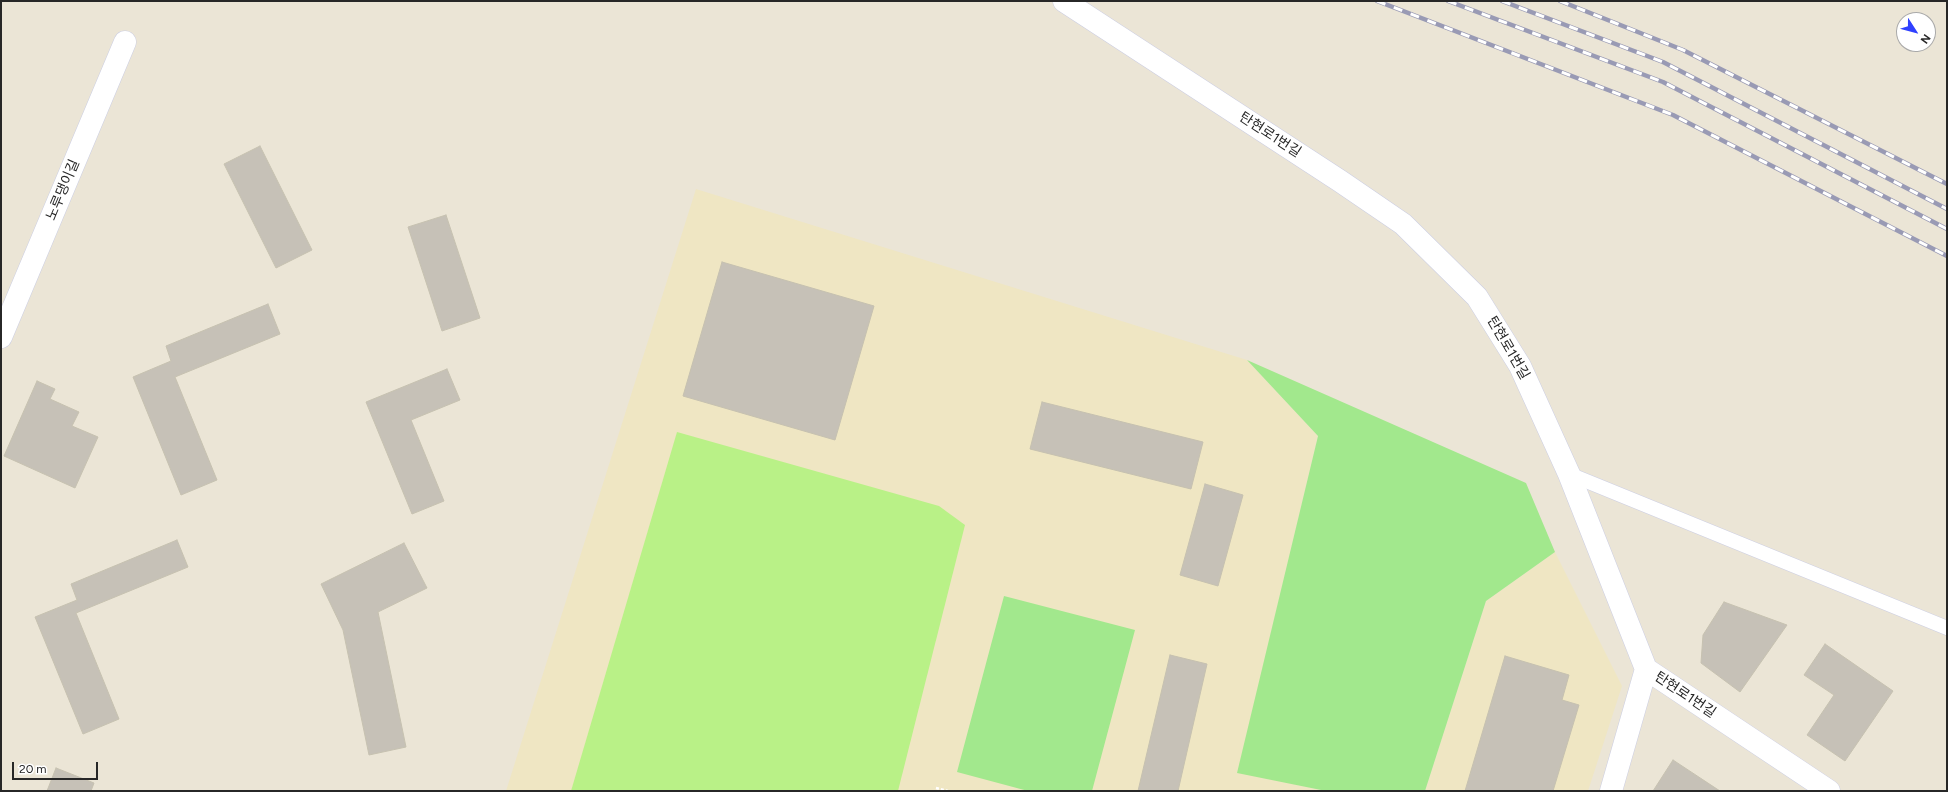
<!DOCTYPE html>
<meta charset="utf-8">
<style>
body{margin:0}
#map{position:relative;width:1948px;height:792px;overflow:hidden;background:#ebe5d6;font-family:Figtree,sans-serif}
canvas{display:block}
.frame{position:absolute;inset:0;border:2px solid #272727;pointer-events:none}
.north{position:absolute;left:1896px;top:12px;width:40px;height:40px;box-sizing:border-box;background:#fff;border:1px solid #a9a9a9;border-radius:50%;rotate:126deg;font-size:11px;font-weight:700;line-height:16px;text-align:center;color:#272727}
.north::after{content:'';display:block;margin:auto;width:14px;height:18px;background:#3041ff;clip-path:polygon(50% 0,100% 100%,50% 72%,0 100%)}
.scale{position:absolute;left:12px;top:762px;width:86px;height:18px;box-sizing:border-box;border:2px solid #272727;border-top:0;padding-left:5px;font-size:12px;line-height:14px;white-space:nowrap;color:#272727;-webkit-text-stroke:3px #fff;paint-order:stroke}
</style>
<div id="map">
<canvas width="1948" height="792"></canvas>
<div class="frame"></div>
<div class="north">N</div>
<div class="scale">20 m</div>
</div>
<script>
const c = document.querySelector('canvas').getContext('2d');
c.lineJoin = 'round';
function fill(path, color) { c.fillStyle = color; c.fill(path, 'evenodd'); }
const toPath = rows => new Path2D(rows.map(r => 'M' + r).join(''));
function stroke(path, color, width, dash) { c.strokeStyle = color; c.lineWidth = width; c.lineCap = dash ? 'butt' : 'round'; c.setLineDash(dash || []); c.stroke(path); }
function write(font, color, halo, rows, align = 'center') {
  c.font = font + ' Figtree,"Noto Sans KR",sans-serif'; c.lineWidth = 4; c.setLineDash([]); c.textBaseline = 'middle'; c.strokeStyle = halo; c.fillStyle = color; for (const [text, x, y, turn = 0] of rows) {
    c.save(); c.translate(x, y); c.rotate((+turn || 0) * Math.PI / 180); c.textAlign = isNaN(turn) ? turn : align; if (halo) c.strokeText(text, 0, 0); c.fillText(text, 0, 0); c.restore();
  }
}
const education = toPath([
 [696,189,1247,360,1318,436,1238,772,1326,791,506,791],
 [1555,552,1622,686,1588,791,1425,791,1486,601]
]);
const green = toPath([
 [1247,360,1526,483,1555,552,1486,601,1425,791,1326,791,1237,773,1318,436],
 [1004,596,1135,630,1092,791,1028,791,957,772]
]);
const pitch = toPath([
 [677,432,939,506,965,525,898,791,571,791]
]);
const building = toPath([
 [260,146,312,250,276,268,224,164,260,146],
 [446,215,480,318,442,331,408,227,446,215],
 [722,262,874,306,835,440,683,396,722,262],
 [268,304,280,334,175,377,217,480,181,495,133,377,171,361,166,346,268,304],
 [447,369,460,400,411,420,444,501,412,514,366,402,447,369],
 [37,381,55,389,50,399,79,412,72,426,98,437,75,488,4,456,37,381],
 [1042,402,1203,442,1191,489,1030,449,1042,402],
 [1205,484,1243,495,1218,586,1180,575,1205,484],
 [177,540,188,567,76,613,119,719,83,734,35,617,77,600,71,584,177,540],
 [404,543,427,588,378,612,406,747,369,755,343,630,321,584,404,543],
 [1724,602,1787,625,1740,692,1701,663,1703,635,1724,602],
 [1825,644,1893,691,1845,761,1807,735,1834,695,1804,675,1825,644],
 [1170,655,1207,664,1178,791,1138,791,1170,655],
 [1505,656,1569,675,1562,700,1579,705,1553,791,1465,791,1505,656],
 [1673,760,1720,791,1653,791,1673,760],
 [56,768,94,783,91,791,47,791,56,768]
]);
const path = toPath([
 [936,788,948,791]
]);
const service = toPath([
 [1569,474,1947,628]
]);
const minor = toPath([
 [1064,1,1340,181,1403,224,1477,297,1520,366,1569,474,1646,669,1829,791],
 [1,337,125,42],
 [1611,791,1646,669]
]);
const rail = toPath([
 [1377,1,1673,115,1947,256],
 [1448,1,1663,82,1947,229],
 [1502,1,1663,62,1947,209],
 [1560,1,1683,50,1947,184]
]);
const streetNames = [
 ["탄현로1번길",1270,135,33],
 ["노루댕이길",63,190,-67],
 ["탄현로1번길",1508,348,60],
 ["탄현로1번길",1685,695,34]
];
fill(education, '#efe6c3');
fill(green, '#a2e88d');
fill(pitch, '#b9f187');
fill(building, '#c6c1b7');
stroke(building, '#c6c1b0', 1);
stroke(service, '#cccee2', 15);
stroke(minor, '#cccee2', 23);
stroke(path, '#fff', 2.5, [3, 2]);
stroke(service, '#fff', 14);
stroke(minor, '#fff', 22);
stroke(rail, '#999ab4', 4.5);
stroke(rail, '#fff', 3, [9]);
write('14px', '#272727', '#fff', streetNames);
</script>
